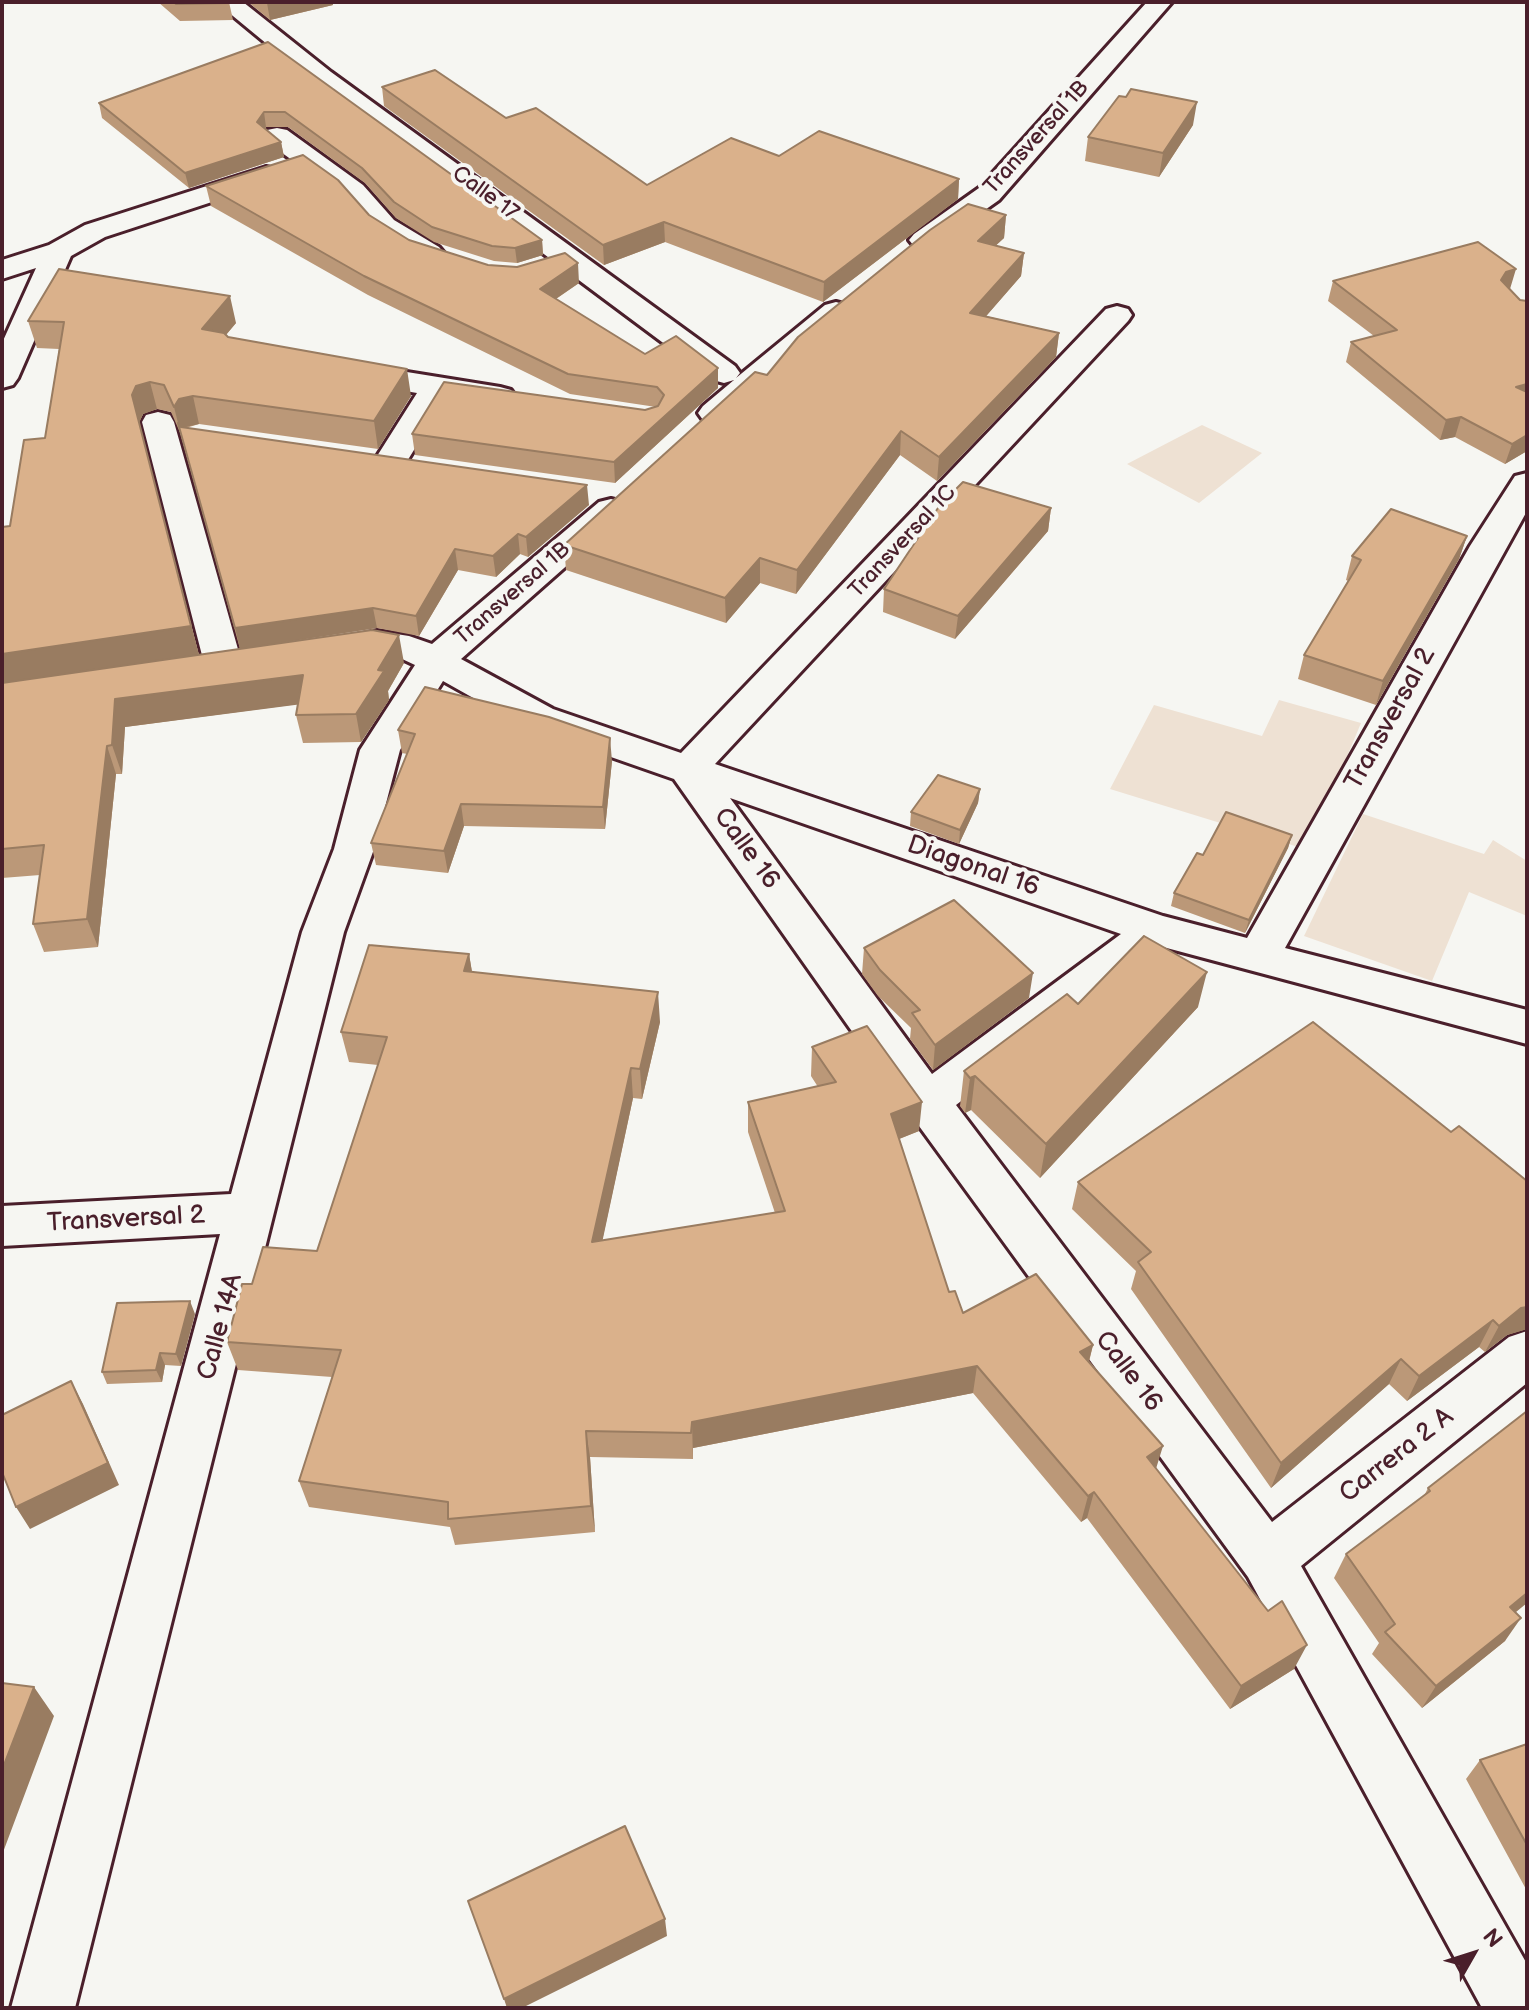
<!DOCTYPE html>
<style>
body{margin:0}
#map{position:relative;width:1529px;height:2010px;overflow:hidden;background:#f6f6f2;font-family:"Balsamiq Sans",sans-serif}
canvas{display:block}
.frame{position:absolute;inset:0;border:4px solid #4a1f2b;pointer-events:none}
.north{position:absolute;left:1433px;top:1914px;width:80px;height:80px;-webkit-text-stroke:6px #f6f6f2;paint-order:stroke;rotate:51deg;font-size:22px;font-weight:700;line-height:32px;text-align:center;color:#4a1f2b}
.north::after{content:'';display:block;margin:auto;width:28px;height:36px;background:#4a1f2b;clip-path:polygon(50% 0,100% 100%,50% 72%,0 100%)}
</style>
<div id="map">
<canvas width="1529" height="2010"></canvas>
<div class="frame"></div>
<div class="north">N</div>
</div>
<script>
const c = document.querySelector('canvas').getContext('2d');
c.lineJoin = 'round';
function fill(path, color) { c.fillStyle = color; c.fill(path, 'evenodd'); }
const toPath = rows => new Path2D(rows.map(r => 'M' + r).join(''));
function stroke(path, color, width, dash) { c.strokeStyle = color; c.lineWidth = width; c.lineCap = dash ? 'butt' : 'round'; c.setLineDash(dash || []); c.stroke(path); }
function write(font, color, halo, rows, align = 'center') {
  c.font = font + ' "Balsamiq Sans",sans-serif'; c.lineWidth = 8; c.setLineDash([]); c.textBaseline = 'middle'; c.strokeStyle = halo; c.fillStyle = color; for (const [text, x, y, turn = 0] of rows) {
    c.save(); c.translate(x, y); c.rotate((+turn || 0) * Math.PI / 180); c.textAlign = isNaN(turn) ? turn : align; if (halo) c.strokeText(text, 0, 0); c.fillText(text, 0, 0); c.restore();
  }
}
const built = toPath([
 [1202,425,1262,453,1199,503,1127,464],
 [1279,700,1361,723,1308,850,1110,789,1154,705,1262,736],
 [1363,814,1484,854,1493,840,1527,861,1527,916,1469,892,1432,981,1304,936]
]);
const street = toPath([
 [216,2,243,2,331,72,735,366,740,373,736,378,825,305,836,302,847,305,851,311,725,420,714,423,703,420,698,413,703,406,734,380,724,383,713,380,313,82,216,2],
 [1147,2,1172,2,999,200,934,246,924,249,914,246,909,240,914,234,979,188,1147,2],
 [277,128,287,130,363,185,394,220,439,247,444,253,439,259,429,262,419,259,374,232,343,197,267,142,263,136,267,130,277,128],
 [266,167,276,169,280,175,276,181,105,237,71,256,18,378,13,385,2,388,2,343,36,268,2,279,2,260,49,245,85,225,266,167],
 [1117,306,1128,309,1132,315,1128,321,715,764,1163,916,1247,938,1470,546,1515,476,1527,473,1527,511,1285,948,1527,1010,1527,1044,1163,947,956,1105,1272,1522,1509,1337,1527,1331,1527,1383,1301,1566,1527,1964,1527,2008,1482,2008,1248,1577,911,1115,674,779,525,727,443,681,400,750,374,849,344,932,75,2008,11,2008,220,1234,2,1246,2,1206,231,1194,302,932,334,849,360,750,415,665,400,658,377,655,341,661,328,657,322,649,328,641,377,631,409,636,432,644,599,502,611,499,623,502,628,509,623,516,461,659,553,709,681,753,1106,309,1117,306],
 [730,798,1121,934,932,1074,730,798],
 [351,363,500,387,511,390,516,397,511,404,500,407,446,398,401,471,389,474,377,471,372,464,417,393,340,380,335,373,340,366,351,363],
 [158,412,170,415,174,422,243,667,237,675,224,679,211,675,205,667,142,422,146,415,158,412]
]);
const wall = toPath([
 [158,2,229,2,233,20,180,21],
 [248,2,332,2,333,5,270,20],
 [268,42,542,240,543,255,517,263,494,261,434,242,396,218,365,183,288,127,266,127,265,129,281,142,284,157,189,188,102,118,99,103],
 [382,87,506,118,647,185,779,156,959,179,958,199,823,302,665,242,604,265,384,106],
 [1193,125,1159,177,1085,161,1088,137],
 [206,186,369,215,409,240,488,265,579,283,556,299,645,354,718,388,615,483,415,455,412,434,645,410,656,407,570,394,368,295,211,206],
 [1006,215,1004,238,995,246,1024,253,1021,276,986,316,1059,333,1056,357,937,481,900,455,796,594,760,583,726,623,566,570,564,545,767,375],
 [1333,281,1509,289,1520,300,1527,301,1527,451,1505,464,1455,437,1440,440,1346,362,1351,342,1374,336,1328,301],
 [28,321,236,323,226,335,228,337,411,396,378,449,199,424,186,428,589,505,528,557,520,554,496,577,458,570,419,636,377,628,240,649,181,435,171,412,157,409,143,414,139,423,199,655,404,663,388,691,389,700,361,742,303,743,296,715,298,704,125,727,122,774,116,774,98,947,44,952,33,924,40,875,2,878,2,527,10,526,45,438,59,349,37,348],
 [1051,508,1048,531,955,639,883,612,884,589],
 [1467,536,1459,559,1376,705,1298,679,1304,655,1348,581,1346,580,1352,556],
 [398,730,612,761,605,829,464,826,448,873,376,865,371,843,407,754,402,753],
 [980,789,978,803,959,844,910,826,911,812],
 [1292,835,1288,848,1245,933,1171,906,1174,893,1203,855],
 [864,948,1029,998,933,1070,910,1039,911,1028,878,996,862,974],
 [469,954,472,972,660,1022,642,1099,633,1098,602,1241,775,1213,748,1132,748,1102,818,1087,811,1076,812,1047,919,1131,899,1139,949,1292,963,1313,1093,1345,1089,1362,1156,1469,1294,1669,1230,1709,1087,1518,1081,1522,973,1393,693,1448,693,1459,590,1457,595,1532,455,1545,450,1527,309,1507,299,1481,332,1377,238,1370,227,1342,252,1284,317,1251,378,1065,349,1062,341,1032],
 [1078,1004,1198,1007,1040,1178,971,1110,965,1113,960,1106,964,1071],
 [1451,1132,1527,1181,1527,1329,1507,1335,1485,1352,1479,1347,1407,1401,1389,1384,1271,1488,1131,1289,1136,1271,1072,1209,1078,1182],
 [195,1314,181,1366,165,1365,162,1382,107,1384,102,1372],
 [1428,1488,1515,1613,1505,1641,1422,1708,1372,1654,1379,1643,1334,1578,1346,1554,1424,1496],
 [1527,1744,1527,1891,1466,1779,1480,1760]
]);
const shadedWall = toPath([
 [270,2,332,2,333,5,270,20,267,3],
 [1197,102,1193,125,1159,177,1163,153],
 [264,112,266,127,260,136,257,122],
 [281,142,284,157,189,188,185,173],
 [959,179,958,199,823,302,824,282],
 [1006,215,1004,238,976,264,978,241],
 [664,222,665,242,604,265,603,245],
 [542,240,543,255,517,263,515,248],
 [1024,253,1021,276,968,337,970,313],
 [578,263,579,283,541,309,540,289],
 [1516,269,1510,289,1501,280,1506,272],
 [230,296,236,323,208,356,202,329],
 [1059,333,1056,357,937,481,939,457],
 [718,368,718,388,615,483,614,462],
 [407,369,411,396,378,449,374,421],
 [150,382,157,409,143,414,139,423,199,655,2,684,2,654,136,386],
 [1527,384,1527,403,1516,387],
 [193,396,199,424,186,427,181,435,174,407,179,399],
 [1461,417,1455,437,1440,440,1446,420],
 [901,431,900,455,796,594,797,570],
 [1527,435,1527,451,1505,464,1512,444],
 [587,485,589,505,528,557,526,537],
 [1051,508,1048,531,955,639,958,616],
 [518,534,520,554,496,577,493,556],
 [1467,536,1459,559,1376,705,1383,681],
 [455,549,458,570,419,636,416,616],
 [760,558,760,583,726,623,725,598],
 [373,608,377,628,240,649,235,628],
 [399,635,404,663,388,691,389,700,361,742,356,714,378,670],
 [303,675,310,703,125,727,122,774,112,745,115,699],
 [610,738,612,761,605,829,603,807],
 [107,746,116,774,98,947,87,919],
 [980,789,978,803,959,844,960,830],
 [461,804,464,826,448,873,444,851],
 [1292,835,1288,848,1245,933,1249,920],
 [469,954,474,984,464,971],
 [1207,972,1198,1007,1040,1178,1046,1144],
 [1033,973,1029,998,933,1070,935,1045],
 [658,992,660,1022,642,1099,640,1069],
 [631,1068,633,1098,596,1271,592,1242],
 [975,1076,971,1110,965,1113,970,1078],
 [922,1102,919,1131,889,1143,891,1114],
 [190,1301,195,1314,181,1366,176,1354],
 [1527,1307,1527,1329,1507,1335,1485,1352,1499,1326,1521,1308],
 [1493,1320,1479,1347,1407,1401,1419,1376],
 [1093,1345,1086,1372,1080,1352],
 [160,1353,165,1365,162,1382,156,1370],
 [1401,1359,1389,1384,1271,1488,1281,1463],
 [977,1366,973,1393,693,1448,693,1459,692,1422],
 [71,1381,83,1404,119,1485,30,1529,16,1507],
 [586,1431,590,1457,595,1532,591,1506],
 [1163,1446,1155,1472,1147,1457],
 [1094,1492,1087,1518,1081,1522,1088,1496],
 [1527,1593,1527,1603,1494,1630,1510,1607],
 [1521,1618,1505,1641,1422,1708,1436,1686],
 [1307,1645,1294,1669,1230,1709,1241,1686],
 [34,1687,54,1716,2,1855,2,1770],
 [665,1919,667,1936,522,2008,507,2008,504,1999]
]);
const building = toPath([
 [174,2,229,2,230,3,176,4,174,2],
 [268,42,542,240,515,248,492,246,432,227,394,202,362,168,285,112,264,112,257,122,281,142,185,173,99,103,268,42],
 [435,70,506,118,536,108,647,185,731,138,779,156,819,131,959,179,824,282,664,222,603,245,382,87,435,70],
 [1131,89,1197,102,1163,153,1088,137,1119,96,1126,97,1131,89],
 [303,155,338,180,369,215,409,240,488,265,517,267,565,253,578,263,540,289,645,354,676,336,718,368,614,462,412,434,444,382,645,410,658,406,664,395,657,387,568,374,364,276,206,186,303,155],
 [968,204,1006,215,978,241,1024,253,970,313,1059,333,939,457,901,431,797,570,760,558,725,598,564,545,755,372,767,375,798,337,930,230,968,204],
 [1478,242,1516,269,1506,272,1501,280,1520,300,1527,301,1527,384,1516,387,1527,392,1527,435,1512,444,1461,417,1446,420,1351,342,1397,330,1333,281,1478,242],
 [59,269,230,296,202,329,224,333,228,337,407,369,374,421,193,396,179,399,174,407,164,385,150,382,136,386,132,395,191,626,2,654,2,527,10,526,24,440,45,438,64,322,28,321,59,269],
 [178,423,181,427,587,485,526,537,518,534,493,556,455,549,416,616,373,608,235,628,178,423],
 [963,482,1051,508,958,616,884,589,940,505,963,482],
 [1391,509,1467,536,1383,681,1304,655,1361,560,1352,556,1391,509],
 [372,630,399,635,378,670,384,671,356,714,296,715,303,675,115,699,112,745,107,746,87,919,33,924,44,845,2,849,2,683,372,630],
 [425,687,549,717,610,738,603,807,461,804,444,851,371,843,415,734,398,730,425,687],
 [938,775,980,789,960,830,911,812,938,775],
 [1226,812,1292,835,1249,920,1174,893,1197,853,1203,855,1226,812],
 [954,900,1033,973,935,1045,912,1013,920,1010,880,970,864,948,954,900],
 [1144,936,1207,972,1046,1144,975,1076,970,1078,964,1071,1067,994,1078,1004,1144,936],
 [369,945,469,954,464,971,658,992,640,1069,631,1068,592,1242,785,1211,748,1102,836,1082,812,1047,867,1026,922,1102,891,1114,949,1292,955,1291,963,1313,1036,1274,1093,1345,1080,1352,1163,1446,1147,1457,1268,1611,1282,1601,1307,1645,1241,1686,1094,1492,1088,1496,977,1366,692,1422,691,1433,586,1431,591,1506,448,1519,448,1502,299,1481,341,1350,227,1342,242,1284,252,1284,263,1247,317,1251,387,1037,341,1032,369,945],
 [1313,1022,1451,1132,1459,1126,1527,1181,1527,1307,1521,1308,1499,1326,1493,1320,1419,1376,1401,1359,1281,1463,1138,1262,1151,1252,1078,1182,1313,1022],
 [190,1301,176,1354,160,1353,156,1370,102,1372,117,1303,190,1301],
 [71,1381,108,1463,16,1507,2,1472,2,1415,71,1381],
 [1527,1411,1527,1593,1510,1607,1521,1618,1436,1686,1385,1632,1395,1624,1346,1554,1430,1491,1428,1488,1527,1411],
 [2,1683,34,1687,2,1770,2,1683],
 [1527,1744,1527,1845,1480,1760,1527,1744],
 [625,1826,665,1919,504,1999,468,1901,625,1826]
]);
const farStreetnames = [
 ["Transversal 1B",1037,138,-48],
 ["Calle 17",485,194,36],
 ["Transversal 1C",903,542,-47],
 ["Transversal 1B",513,594,-41]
];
const streetNames = [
 ["Transversal 2",1391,719,-61],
 ["Calle 16",746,849,54],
 ["Diagonal 16",973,867,19],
 ["Transversal 2",126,1220,-3],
 ["Calle 14A",221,1327,-75],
 ["Calle 16",1128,1372,53],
 ["Carrera 2 A",1397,1456,-38]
];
fill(built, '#eee1d3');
stroke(street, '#4a1f2b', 6);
fill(street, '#f6f6f2');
fill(wall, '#bb9878');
fill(shadedWall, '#997c61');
fill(building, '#dab18b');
stroke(building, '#997c61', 2);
write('22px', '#4a1f2b', '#f6f6f2', farStreetnames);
write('26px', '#4a1f2b', '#f6f6f2', streetNames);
</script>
